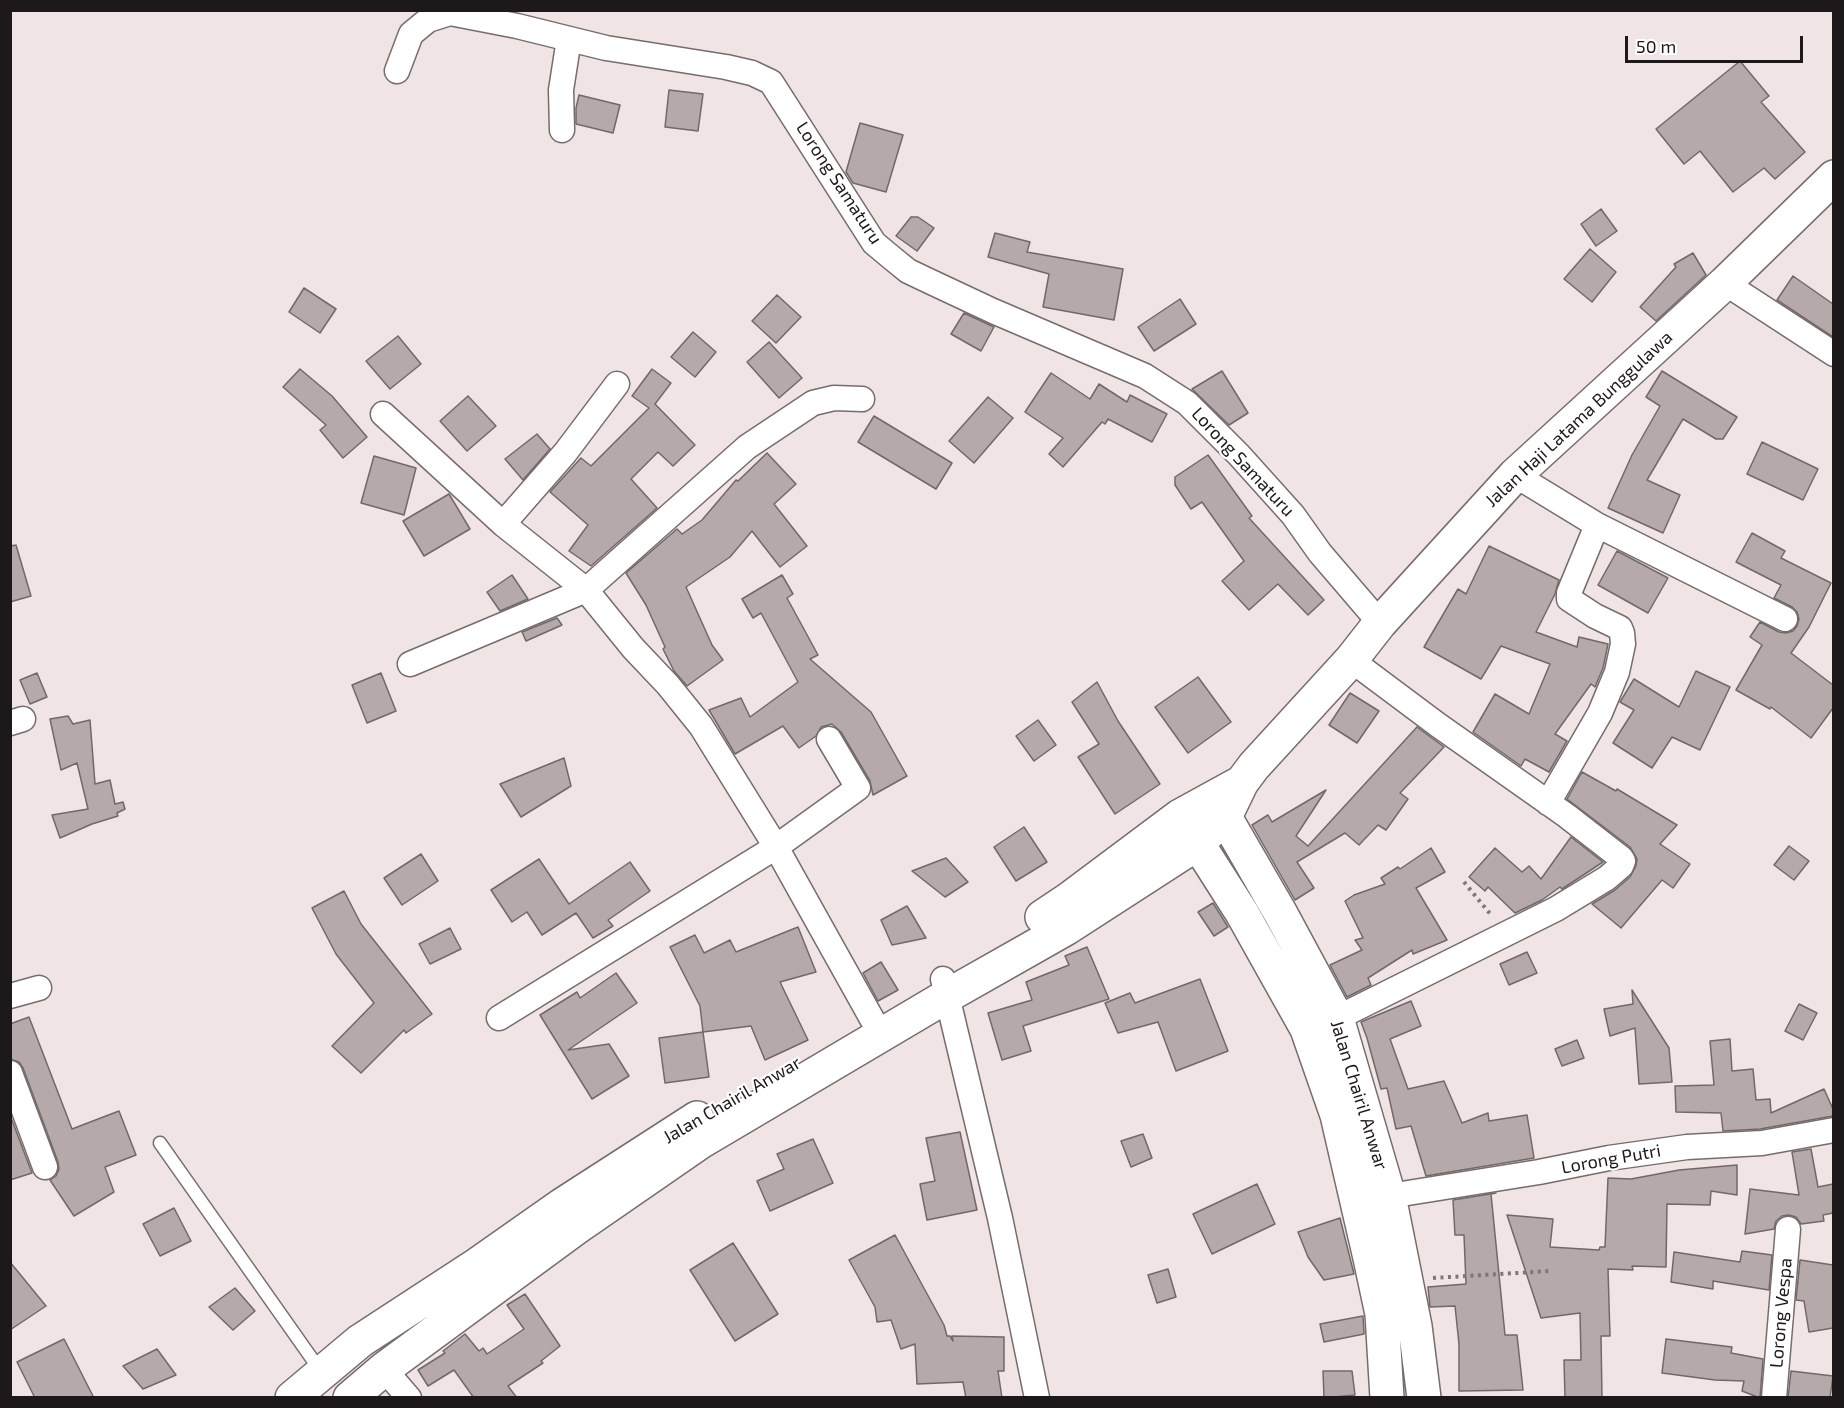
<!DOCTYPE html>
<style>
body{margin:0}
#map{position:relative;width:1844px;height:1408px;overflow:hidden;background:#f1e4e5;font-family:"Exo 2",sans-serif}
canvas{display:block}
.frame{position:absolute;inset:0;border:12px solid #1d191a;pointer-events:none}
.scale{position:absolute;left:1625px;top:36px;width:178px;height:27px;box-sizing:border-box;border:3px solid #1d191a;border-top:0;padding-left:8px;font-size:18px;line-height:21px;white-space:nowrap;color:#1d191a;-webkit-text-stroke:4px #fff;paint-order:stroke}
</style>
<div id="map">
<canvas width="1844" height="1408"></canvas>
<div class="frame"></div>
<div class="scale">50 m</div>
</div>
<script>
const c = document.querySelector('canvas').getContext('2d');
c.lineJoin = 'round';
function fill(path, color) { c.fillStyle = color; c.fill(path, 'evenodd'); }
const toPath = rows => new Path2D(rows.map(r => 'M' + r).join(''));
function stroke(path, color, width, dash) { c.strokeStyle = color; c.lineWidth = width; c.lineCap = dash ? 'butt' : 'round'; c.setLineDash(dash || []); c.stroke(path); }
function write(font, color, halo, rows, align = 'center') {
  c.font = font + ' "Exo 2",sans-serif'; c.lineWidth = 4.5; c.setLineDash([]); c.textBaseline = 'middle'; c.strokeStyle = halo; c.fillStyle = color; for (const [text, x, y, turn = 0] of rows) {
    c.save(); c.translate(x, y); c.rotate((+turn || 0) * Math.PI / 180); c.textAlign = isNaN(turn) ? turn : align; if (halo) c.strokeText(text, 0, 0); c.fillText(text, 0, 0); c.restore();
  }
}
const building = toPath([
 [1740,61,1769,96,1761,102,1805,152,1775,179,1764,168,1733,192,1700,151,1684,164,1656,129,1740,61],
 [669,90,703,94,698,131,665,127,669,90],
 [579,95,620,105,613,133,576,124,576,108,579,95],
 [860,123,903,135,886,192,853,183,846,172,860,123],
 [1601,209,1617,231,1596,246,1581,224,1601,209],
 [911,217,918,217,934,228,917,251,896,236,911,217],
 [995,233,1030,242,1027,252,1123,269,1114,320,1043,307,1049,274,988,257,995,233],
 [1590,249,1616,272,1592,302,1564,279,1590,249],
 [1693,253,1706,275,1656,321,1640,307,1676,267,1674,264,1693,253],
 [1793,276,1833,304,1833,337,1777,300,1793,276],
 [304,288,336,309,320,333,289,312,304,288],
 [777,295,801,317,776,343,752,321,777,295],
 [1180,299,1196,324,1154,351,1138,327,1180,299],
 [964,313,994,327,981,351,951,334,964,313],
 [693,332,716,352,695,377,671,357,693,332],
 [398,336,421,364,390,389,366,361,398,336],
 [769,342,802,378,779,398,747,362,769,342],
 [300,369,332,396,367,437,343,458,320,430,326,425,283,387,300,369],
 [652,369,671,383,655,404,695,445,673,466,658,452,631,479,657,508,591,566,569,551,588,525,550,492,581,458,591,466,649,408,632,396,652,369],
 [1222,371,1248,413,1229,425,1192,389,1222,371],
 [1662,371,1737,417,1723,439,1716,439,1683,419,1647,480,1680,495,1663,533,1608,508,1632,455,1660,406,1646,397,1662,371],
 [1051,373,1090,399,1099,384,1127,402,1130,395,1167,414,1152,442,1108,419,1105,424,1102,422,1063,467,1049,454,1063,438,1025,412,1051,373],
 [468,396,496,426,467,451,440,421,468,396],
 [988,397,1013,418,974,463,949,441,988,397],
 [874,416,952,463,936,489,858,442,874,416],
 [537,434,550,449,523,480,505,459,537,434],
 [1762,442,1818,469,1803,500,1747,474,1762,442],
 [767,453,796,484,774,504,807,546,780,567,752,531,730,557,686,587,712,645,723,660,687,686,674,671,663,649,665,647,646,605,626,573,677,529,682,534,702,520,736,480,738,481,767,453],
 [1208,455,1252,516,1249,518,1324,600,1308,615,1278,584,1249,610,1222,581,1244,561,1202,502,1191,509,1175,485,1175,477,1208,455],
 [374,456,416,468,404,515,361,503,374,456],
 [449,494,470,529,424,556,403,521,449,494],
 [1752,533,1785,551,1781,558,1831,583,1809,627,1791,653,1833,685,1833,708,1811,738,1771,707,1770,709,1736,690,1762,645,1750,637,1760,622,1779,632,1786,633,1793,631,1797,626,1799,619,1797,612,1792,607,1774,598,1781,585,1736,562,1752,533],
 [16,545,31,596,10,602,10,546,16,545],
 [1489,546,1559,580,1555,594,1536,632,1577,647,1579,637,1608,644,1603,668,1595,687,1591,684,1555,734,1567,741,1549,772,1525,759,1521,766,1473,732,1495,694,1529,714,1550,664,1501,646,1481,679,1424,647,1458,589,1466,594,1489,546],
 [1617,551,1668,578,1648,613,1598,585,1617,551],
 [512,575,528,599,500,611,487,592,512,575],
 [782,575,793,594,787,598,818,655,810,659,871,712,907,776,873,795,870,781,841,732,832,724,821,727,816,736,799,748,783,726,735,754,709,710,741,698,750,717,798,682,761,613,753,618,742,599,782,575],
 [557,618,562,625,526,641,522,632,557,618],
 [1696,671,1730,687,1700,750,1672,737,1652,768,1613,743,1634,710,1620,702,1634,679,1679,707,1696,671],
 [37,673,47,697,30,704,20,680,37,673],
 [381,673,396,711,367,723,352,685,381,673],
 [1198,677,1231,722,1188,753,1155,707,1198,677],
 [1097,682,1118,721,1160,784,1115,814,1078,757,1099,744,1072,702,1097,682],
 [1350,693,1379,711,1357,743,1329,725,1350,693],
 [68,716,73,724,90,720,95,784,110,780,115,804,123,802,125,809,117,813,118,816,92,824,60,838,52,815,88,809,77,763,61,770,50,719,68,716],
 [1038,720,1056,745,1034,761,1016,736,1038,720],
 [1417,727,1444,747,1400,793,1408,799,1386,830,1378,825,1359,845,1345,833,1297,862,1314,888,1295,900,1252,825,1268,815,1272,822,1326,790,1296,836,1308,846,1417,727],
 [564,758,571,786,521,817,500,784,564,758],
 [1582,772,1616,791,1617,789,1677,825,1660,844,1690,864,1673,888,1662,880,1621,928,1592,904,1615,890,1630,877,1636,866,1637,859,1630,847,1567,799,1582,772],
 [1024,827,1047,862,1016,881,994,847,1024,827],
 [1571,837,1603,862,1562,889,1560,887,1542,900,1515,913,1488,887,1485,891,1469,877,1495,848,1522,872,1529,866,1541,879,1571,837],
 [1789,846,1809,861,1794,880,1774,865,1789,846],
 [1431,848,1445,872,1416,888,1447,940,1413,954,1412,950,1368,978,1371,985,1347,997,1330,965,1362,950,1355,940,1363,938,1345,901,1354,895,1385,884,1381,878,1398,867,1400,869,1431,848],
 [421,854,438,881,402,905,384,878,421,854],
 [946,858,968,882,945,897,912,871,946,858],
 [539,859,569,904,630,862,650,891,608,920,613,926,593,938,576,913,542,935,527,912,512,922,491,890,539,859],
 [344,891,361,924,432,1014,406,1033,404,1030,361,1073,332,1046,374,1003,336,954,312,908,344,891],
 [1213,903,1228,927,1214,936,1198,912,1213,903],
 [907,906,926,938,892,945,881,920,907,906],
 [798,927,816,972,780,982,808,1040,765,1060,751,1026,703,1032,700,1006,670,947,695,935,704,953,730,940,736,952,798,927],
 [450,928,461,949,430,964,419,944,450,928],
 [1087,947,1109,999,1023,1026,1031,1051,1002,1060,988,1013,1032,1000,1026,982,1069,965,1065,956,1087,947],
 [1527,952,1537,973,1509,985,1500,964,1527,952],
 [881,962,898,990,878,1001,863,973,881,962],
 [616,973,637,1003,568,1050,609,1044,629,1076,592,1099,540,1015,577,992,580,998,616,973],
 [1200,979,1228,1051,1176,1071,1158,1022,1118,1033,1105,1003,1130,993,1135,1003,1200,979],
 [1632,990,1669,1048,1672,1082,1639,1084,1635,1028,1610,1036,1604,1009,1633,1004,1632,990],
 [1411,1001,1421,1026,1390,1039,1408,1089,1444,1081,1462,1123,1488,1113,1489,1121,1527,1115,1534,1158,1426,1176,1411,1126,1396,1129,1387,1088,1381,1089,1367,1038,1361,1022,1411,1001],
 [1799,1004,1817,1013,1803,1040,1785,1031,1799,1004],
 [29,1017,72,1129,119,1111,136,1155,105,1167,114,1192,74,1216,50,1180,56,1176,59,1169,58,1162,23,1068,19,1062,10,1059,10,1024,29,1017],
 [703,1032,709,1077,665,1083,659,1038,703,1032],
 [1730,1039,1732,1071,1753,1069,1756,1100,1770,1099,1771,1113,1824,1089,1833,1109,1833,1116,1760,1129,1723,1131,1721,1113,1676,1112,1675,1086,1714,1085,1710,1041,1730,1039],
 [1577,1040,1584,1058,1562,1066,1555,1049,1577,1040],
 [10,1115,32,1173,10,1180,10,1115],
 [960,1132,977,1210,927,1220,920,1184,935,1181,926,1138,960,1132],
 [1143,1134,1152,1158,1131,1167,1121,1141,1143,1134],
 [813,1139,833,1183,770,1211,757,1181,784,1169,777,1154,813,1139],
 [1811,1149,1818,1187,1833,1184,1833,1213,1823,1215,1824,1221,1801,1224,1796,1217,1789,1215,1782,1216,1776,1221,1774,1229,1745,1234,1750,1189,1799,1195,1792,1152,1811,1149],
 [1737,1165,1737,1195,1711,1191,1710,1205,1667,1204,1666,1267,1632,1266,1633,1270,1608,1269,1610,1336,1601,1336,1602,1398,1565,1398,1564,1360,1581,1360,1580,1313,1541,1318,1507,1215,1553,1219,1550,1247,1599,1250,1600,1247,1605,1247,1608,1178,1631,1179,1679,1170,1737,1165],
 [1257,1184,1275,1224,1212,1254,1193,1214,1257,1184],
 [1496,1193,1491,1194,1505,1335,1517,1335,1523,1390,1459,1391,1459,1344,1455,1306,1430,1307,1428,1287,1466,1284,1464,1235,1455,1235,1453,1200,1496,1193],
 [174,1208,191,1241,160,1256,143,1224,174,1208],
 [1340,1218,1354,1274,1324,1280,1308,1257,1298,1232,1340,1218],
 [895,1235,944,1325,947,1336,950,1336,953,1341,952,1336,1004,1337,1004,1371,998,1371,1002,1398,966,1398,963,1382,917,1384,915,1344,901,1349,891,1320,877,1322,875,1307,849,1260,895,1235],
 [733,1243,778,1314,735,1341,690,1270,733,1243],
 [1742,1251,1772,1255,1769,1290,1713,1281,1713,1289,1671,1282,1674,1252,1740,1262,1742,1251],
 [1800,1260,1833,1265,1833,1328,1809,1332,1804,1301,1796,1300,1800,1260],
 [10,1262,46,1306,10,1330,10,1262],
 [1168,1269,1176,1297,1157,1303,1148,1275,1168,1269],
 [235,1288,255,1311,233,1330,209,1307,235,1288],
 [525,1294,560,1346,541,1361,543,1363,508,1386,517,1398,474,1398,454,1370,428,1386,418,1370,445,1353,443,1351,465,1334,479,1351,483,1348,487,1354,524,1329,507,1305,525,1294],
 [1363,1316,1364,1334,1324,1342,1320,1324,1363,1316],
 [64,1339,94,1398,35,1398,17,1362,64,1339],
 [1666,1339,1732,1347,1731,1353,1763,1359,1760,1398,1742,1391,1744,1381,1715,1380,1662,1373,1666,1339],
 [157,1349,176,1375,143,1389,123,1366,157,1349],
 [1323,1371,1352,1371,1355,1395,1324,1398,1323,1371],
 [1791,1371,1833,1376,1830,1398,1788,1398,1791,1371]
]);
const path = toPath([
 [1464,882,1491,915],
 [1433,1278,1550,1271]
]);
const service = toPath([
 [160,1143,322,1373]
]);
const minor = toPath([
 [397,71,411,34,428,20,450,13,517,26,606,48,726,67,752,73,771,82,874,243,892,258,908,271,929,281,993,311,1145,376,1187,403,1239,455,1293,515,1320,553,1380,623],
 [562,130,561,90,569,39],
 [1725,283,1834,354],
 [383,414,503,524,586,590,633,648,668,685,701,726,776,847,872,1019],
 [1515,475,1597,525,1569,593,1569,599,1595,616,1620,628,1622,633,1623,644,1617,672,1600,713,1548,803],
 [503,524,565,453,617,384],
 [1597,525,1785,619],
 [410,664,586,590,747,447,813,403,834,398,862,399],
 [10,723,23,719],
 [943,979,1000,1218,1037,1398],
 [10,996,39,988],
 [499,1018,776,847,858,788,829,739],
 [1337,1018,1556,909,1607,878,1621,866,1623,861,1621,858,1567,816,1438,725,1351,660],
 [10,1073,45,1167],
 [1389,1196,1539,1172,1609,1158,1687,1147,1762,1143,1834,1130],
 [384,1369,409,1398],
 [1774,1398,1788,1229]
]);
const secondary = toPath([
 [1211,800,1225,817,1281,914,1337,1018,1389,1196,1415,1326,1424,1398],
 [1186,825,1242,913,1307,1029,1337,1115,1370,1258,1382,1314,1387,1398],
 [1042,917,1069,899,1180,816,1242,782],
 [292,1398,360,1341,478,1264,562,1205,697,1118],
 [350,1398,384,1369,576,1228,702,1141,947,996,1067,928,1197,844,1225,817,1242,782,1254,766,1351,660,1380,623,1515,475,1725,283,1834,177]
]);
const streetNames = [
 ["Lorong Samaturu",839,183,57],
 ["Jalan Haji Latama Bunggulawa",1579,419,-43],
 ["Lorong Samaturu",1243,462,47],
 ["Jalan Chairil Anwar",1359,1095,73],
 ["Jalan Chairil Anwar",732,1100,-30],
 ["Lorong Putri",1611,1159,-10],
 ["Lorong Vespa",1781,1313,-85]
];
fill(building, '#b5a9aa');
stroke(building, '#726869', 1.5);
stroke(service, '#766c6d', 15);
stroke(minor, '#766c6d', 27);
stroke(secondary, '#766c6d', 36);
stroke(path, '#7e7677', 4, [3, 4.5]);
stroke(service, '#fff', 12);
stroke(minor, '#fff', 24);
stroke(secondary, '#fff', 33);
write('18px', '#1d191a', '#fff', streetNames);
</script>
